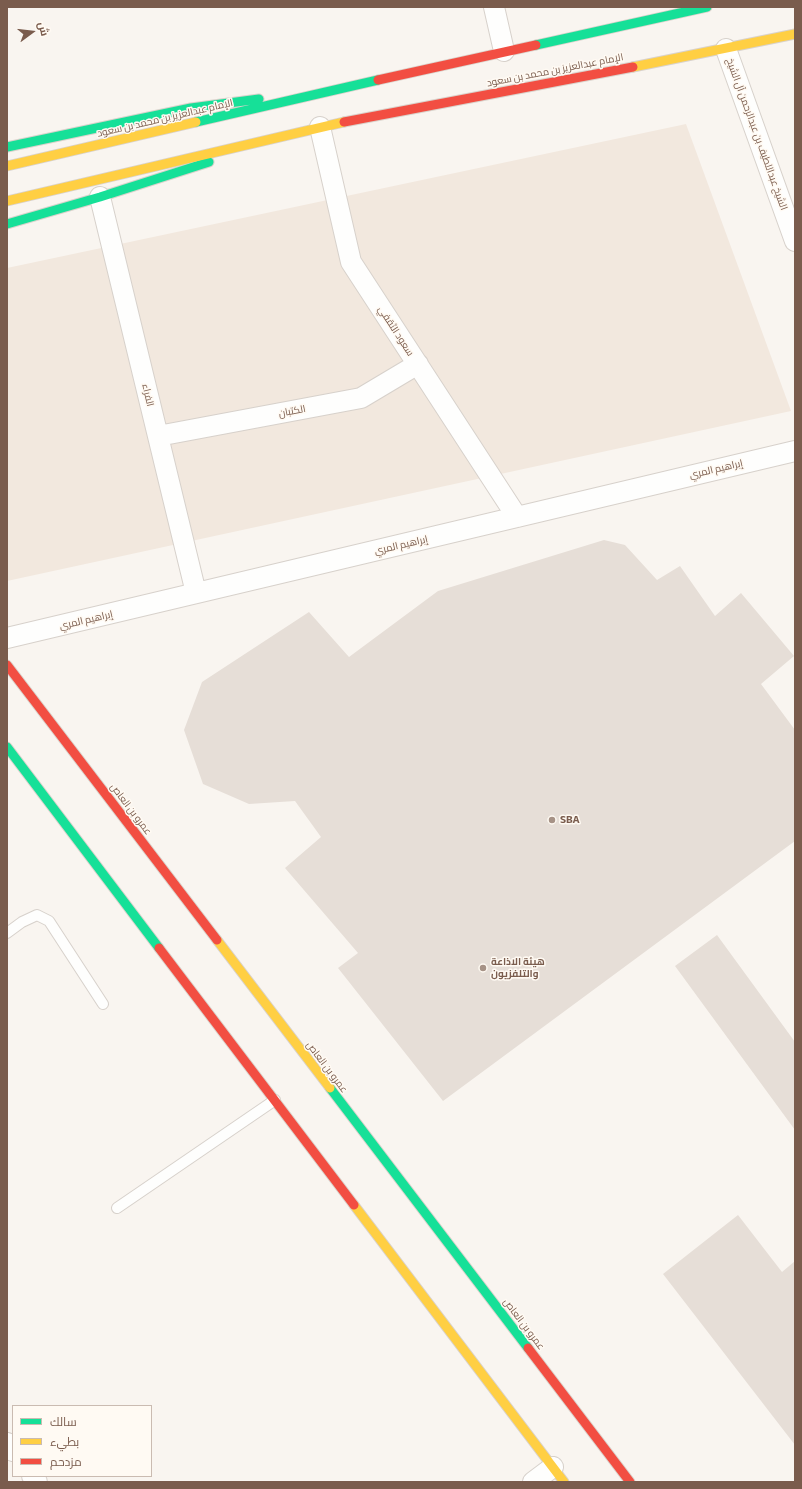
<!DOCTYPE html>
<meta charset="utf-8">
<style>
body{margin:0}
#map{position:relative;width:802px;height:1489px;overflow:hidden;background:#f9f5f0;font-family:Commissioner,Cairo,sans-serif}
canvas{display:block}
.frame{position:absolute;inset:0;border:8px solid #7a5c4d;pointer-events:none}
.legend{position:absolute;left:12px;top:1405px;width:140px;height:72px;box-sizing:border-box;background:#fffaf3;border:1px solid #cabbb1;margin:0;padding:5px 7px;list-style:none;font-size:12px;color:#7a5c4d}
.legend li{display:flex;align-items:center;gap:8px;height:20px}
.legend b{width:20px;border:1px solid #cabbb1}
.north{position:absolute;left:12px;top:12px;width:40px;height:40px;-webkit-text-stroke:3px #fffaf3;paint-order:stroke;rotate:75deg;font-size:11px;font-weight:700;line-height:16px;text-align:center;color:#7a5c4d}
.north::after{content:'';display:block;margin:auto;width:14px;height:18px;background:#7a5c4d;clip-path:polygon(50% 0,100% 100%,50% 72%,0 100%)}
</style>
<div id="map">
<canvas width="802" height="1489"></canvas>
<div class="frame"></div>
<ul class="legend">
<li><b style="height:5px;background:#16e098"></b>سالك</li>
<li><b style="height:5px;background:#ffcf43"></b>بطيء</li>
<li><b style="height:5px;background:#f24e42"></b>مزدحم</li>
</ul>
<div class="north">ش</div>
</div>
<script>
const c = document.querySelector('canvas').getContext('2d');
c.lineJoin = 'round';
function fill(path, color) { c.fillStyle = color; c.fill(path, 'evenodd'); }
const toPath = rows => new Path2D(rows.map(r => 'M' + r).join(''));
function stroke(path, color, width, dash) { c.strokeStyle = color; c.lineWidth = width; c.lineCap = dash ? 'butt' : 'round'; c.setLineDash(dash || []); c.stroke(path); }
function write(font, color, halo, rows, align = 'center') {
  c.font = font + ' Commissioner,Cairo,sans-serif'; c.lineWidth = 3; c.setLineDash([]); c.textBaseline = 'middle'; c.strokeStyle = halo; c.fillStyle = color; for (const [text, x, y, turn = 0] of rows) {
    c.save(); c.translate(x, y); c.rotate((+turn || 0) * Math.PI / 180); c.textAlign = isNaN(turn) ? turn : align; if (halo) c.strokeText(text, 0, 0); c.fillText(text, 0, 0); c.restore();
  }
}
const residential = toPath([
 [686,124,791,411,7,581,7,268]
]);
const building = toPath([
 [604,540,625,545,657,580,680,566,715,616,741,593,794,656,761,684,795,730,795,841,443,1101,338,968,358,953,285,868,321,837,295,801,249,804,203,784,184,730,202,682,309,612,349,657,438,591],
 [717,935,795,1042,795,1130,675,966],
 [738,1215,782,1272,795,1261,795,1445,663,1274]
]);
const lane = toPath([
 [7,933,22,922,37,915,49,921,103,1004],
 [117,1208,275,1100]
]);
const street = toPath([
 [494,7,504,51],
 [726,49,795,241],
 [320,127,351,262,517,517],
 [100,197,196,593],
 [158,436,361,398,418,364],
 [7,638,795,451],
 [7,1443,13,1451],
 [32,1476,37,1482],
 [533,1482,553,1467]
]);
const fast = toPath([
 [536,45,707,7],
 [196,122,378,80],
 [7,147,191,108,259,99],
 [7,224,100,197,209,162],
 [7,747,159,948],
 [330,1088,528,1348]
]);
const slow = toPath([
 [633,67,795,34],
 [7,166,196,122],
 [7,201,344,122],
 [217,940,330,1088],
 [354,1205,564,1482]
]);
const jam = toPath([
 [378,80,536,45],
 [344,122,633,67],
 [7,665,217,940],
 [159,948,354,1205],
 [528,1348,630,1482]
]);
const markers = [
 [552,820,4,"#a69286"],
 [483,968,4,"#a69286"]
];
const streetNames = [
 ["الإمام عبدالعزيز بن محمد بن سعود",555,70,-11],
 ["الإمام عبدالعزيز بن محمد بن سعود",165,118,-13],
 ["الشيخ عبداللطيف بن عبدالرحمن آل الشيخ",757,134,70],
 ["سعود الثقفي",396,331,57],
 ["الفراء",148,395,77],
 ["الكتبان",292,411,-11],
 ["إبراهيم المري",716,469,-13],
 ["إبراهيم المري",401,545,-13],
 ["إبراهيم المري",86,620,-13],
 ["عمرو بن العاص",131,809,53],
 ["عمرو بن العاص",327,1067,53],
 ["عمرو بن العاص",524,1324,53]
];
const poiNames = [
 ["SBA",560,820],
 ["هيئة الاذاعة",491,962],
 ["والتلفزيون",491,974]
];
fill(residential, '#f2e8de');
fill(building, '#e6ded7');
stroke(lane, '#d7d1cb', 12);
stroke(street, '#d7d1cb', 22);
stroke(fast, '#d9d2cb', 11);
stroke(slow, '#d9d2cb', 11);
stroke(jam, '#d9d2cb', 11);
stroke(lane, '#fefefd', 10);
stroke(street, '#fefefd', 20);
stroke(fast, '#16e098', 9);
stroke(slow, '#ffcf43', 9);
stroke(jam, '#f24e42', 9);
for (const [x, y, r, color] of markers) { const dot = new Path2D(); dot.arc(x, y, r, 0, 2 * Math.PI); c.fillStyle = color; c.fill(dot); stroke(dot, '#fffaf3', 1.5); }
write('10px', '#7a5c4d', '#fffaf3', streetNames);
write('bold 10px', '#7a5c4d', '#fffaf3', poiNames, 'left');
</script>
